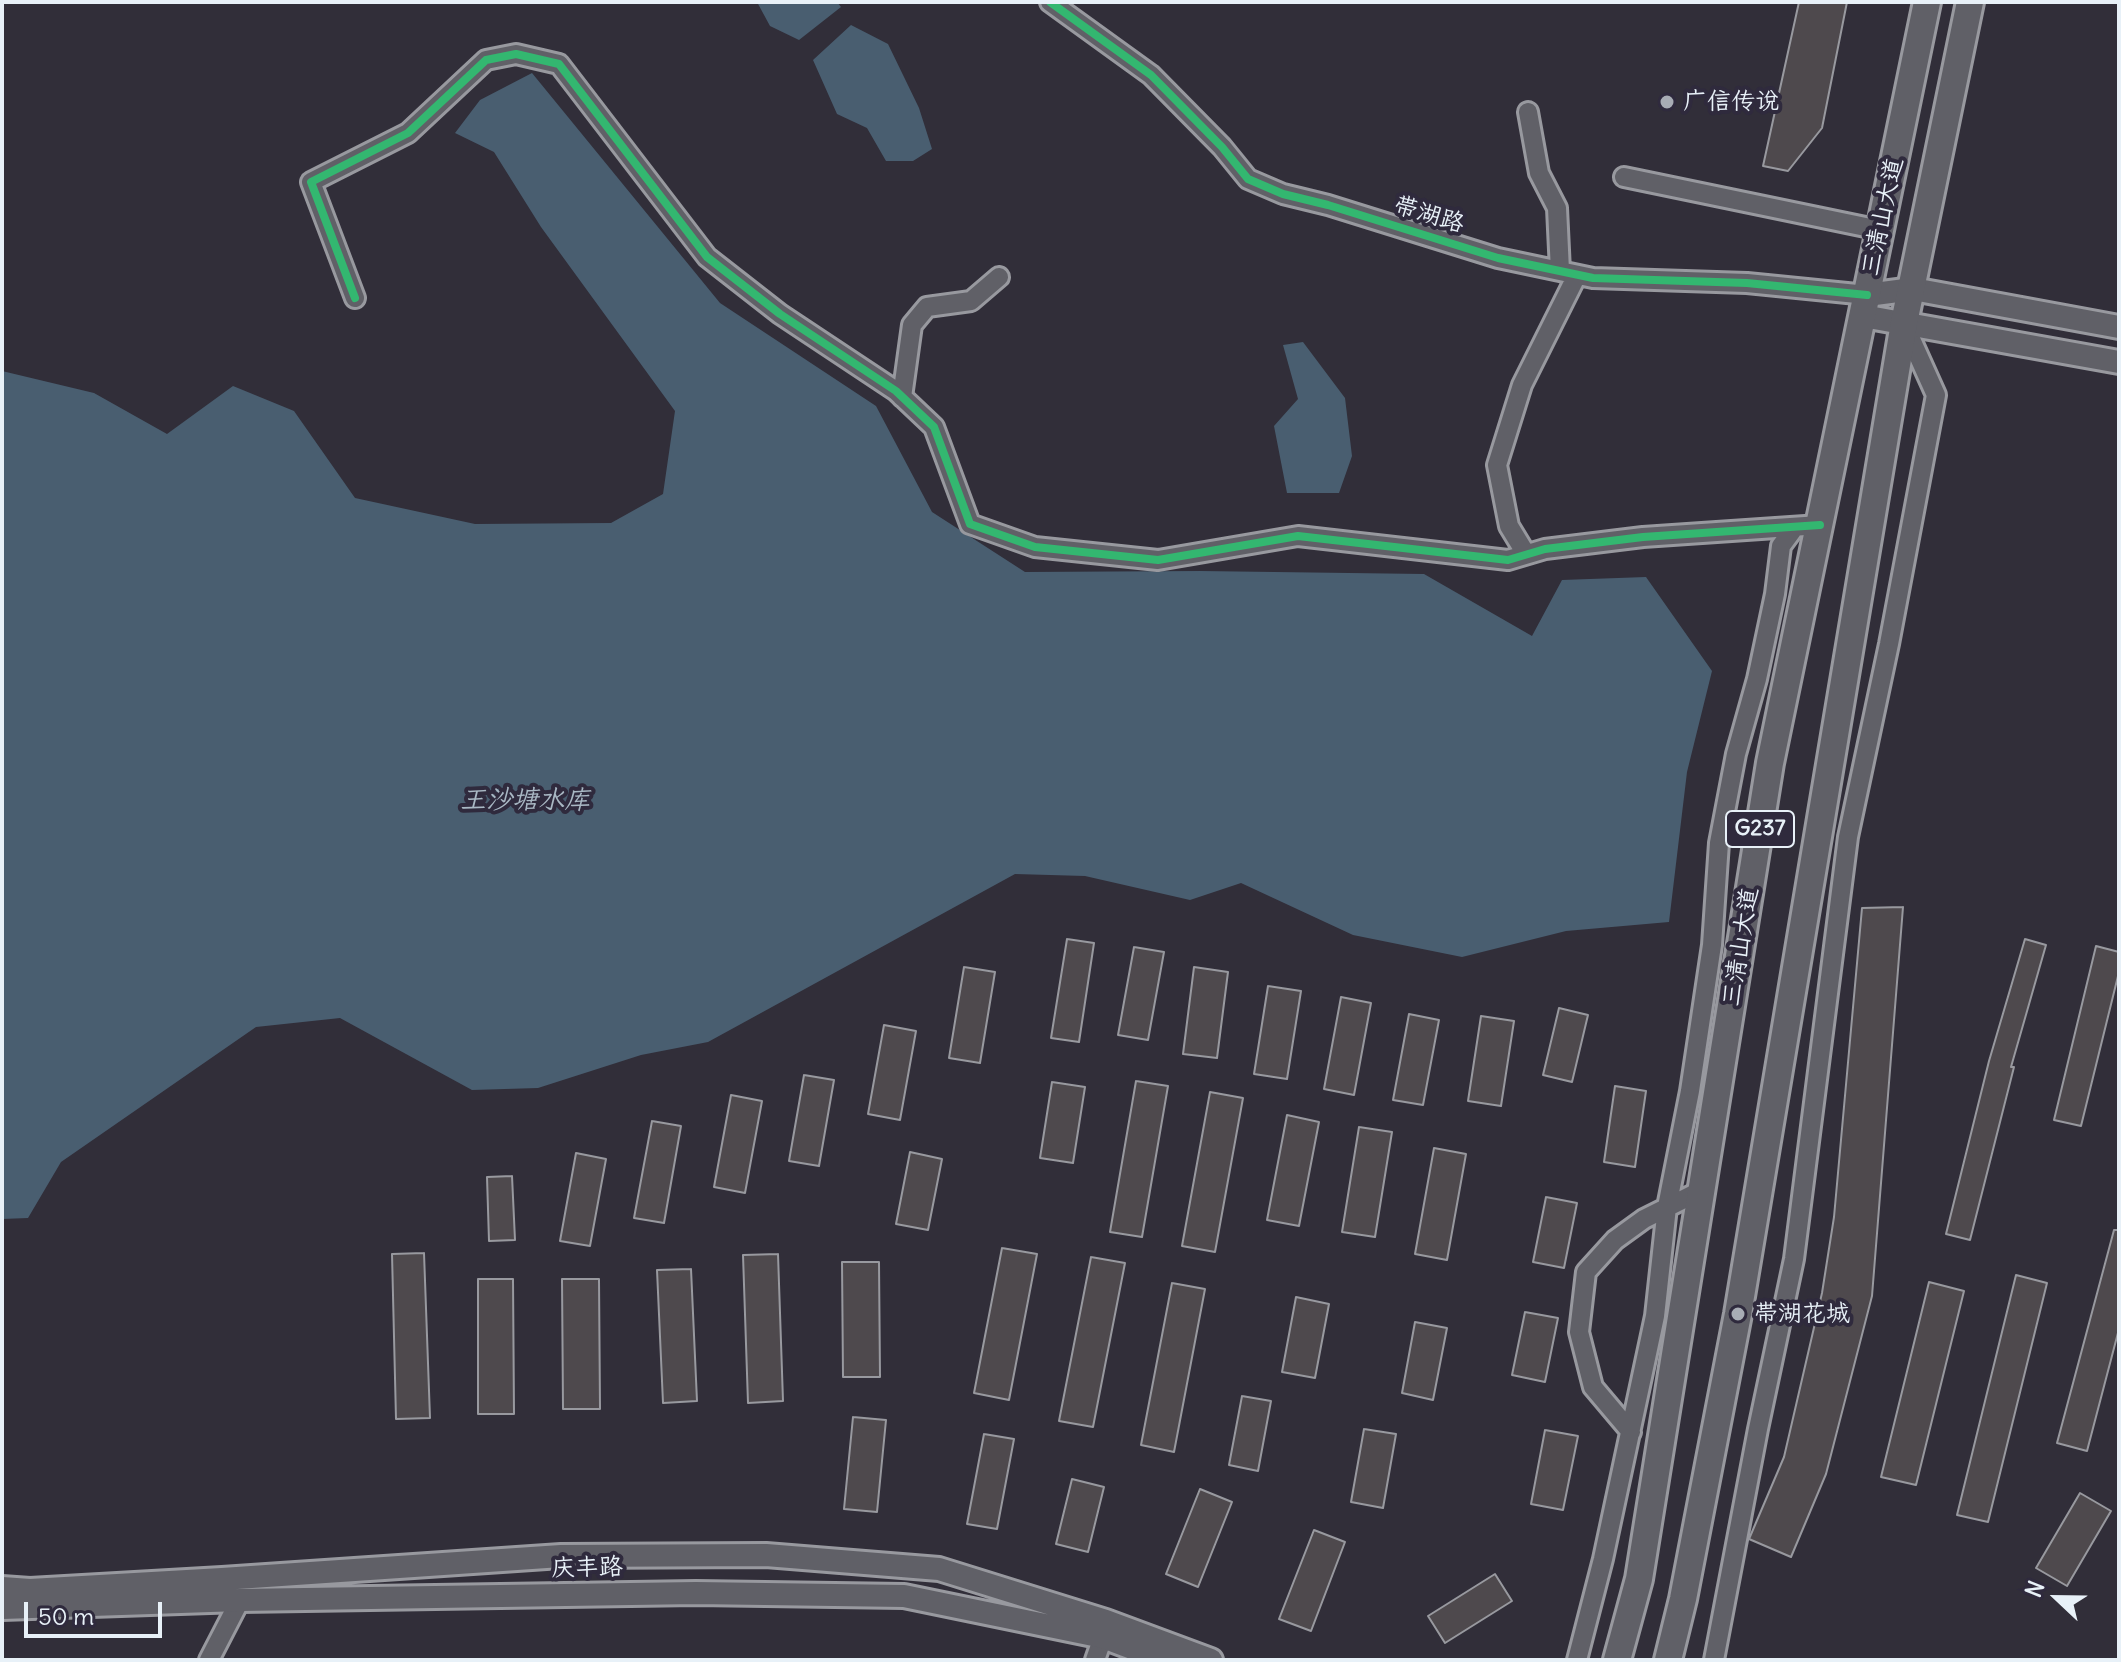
<!DOCTYPE html>
<meta charset="utf-8">
<style>
body{margin:0}
#map{position:relative;width:2121px;height:1662px;overflow:hidden;background:#312e39;font-family:Delius,sans-serif}
canvas{display:block}
.frame{position:absolute;inset:0;border:4px solid #e8f1f8;pointer-events:none}
.north{position:absolute;left:2017px;top:1558px;width:80px;height:80px;-webkit-text-stroke:6px #2f2a3d;paint-order:stroke;rotate:292deg;font-size:22px;font-weight:700;line-height:32px;text-align:center;color:#e8f1f8}
.north::after{content:'';display:block;margin:auto;width:28px;height:36px;background:#e8f1f8;clip-path:polygon(50% 0,100% 100%,50% 72%,0 100%)}
.scale{position:absolute;left:24px;top:1602px;width:138px;height:36px;box-sizing:border-box;border:4px solid #e8f1f8;border-top:0;padding-left:10px;font-size:24px;line-height:28px;white-space:nowrap;color:#e8f1f8;-webkit-text-stroke:6px #2f2a3d;paint-order:stroke}
</style>
<div id="map">
<canvas width="2121" height="1662"></canvas>
<div class="frame"></div>
<div class="north">N</div>
<div class="scale">50 m</div>
</div>
<script>
const c = document.querySelector('canvas').getContext('2d');
c.lineJoin = 'round';
function fill(path, color) { c.fillStyle = color; c.fill(path, 'evenodd'); }
const toPath = rows => new Path2D(rows.map(r => 'M' + r).join(''));
function stroke(path, color, width, dash) { c.strokeStyle = color; c.lineWidth = width; c.lineCap = dash ? 'butt' : 'round'; c.setLineDash(dash || []); c.stroke(path); }
function write(font, color, halo, rows, align = 'center') {
  c.font = font + ' Delius,"LXGW WenKai TC",sans-serif'; c.lineWidth = 8; c.setLineDash([]); c.textBaseline = 'middle'; c.strokeStyle = halo; c.fillStyle = color; for (const [text, x, y, turn = 0] of rows) {
    c.save(); c.translate(x, y); c.rotate((+turn || 0) * Math.PI / 180); c.textAlign = isNaN(turn) ? turn : align; if (halo) c.strokeText(text, 0, 0); c.fillText(text, 0, 0); c.restore();
  }
}
const water = toPath([
 [757,2,837,2,841,7,799,40,770,26],
 [851,25,888,44,919,108,932,149,913,161,886,161,867,128,837,114,813,60],
 [532,73,720,303,876,406,932,512,1025,572,1200,571,1424,574,1532,636,1562,580,1646,577,1712,671,1687,772,1669,922,1566,931,1462,957,1353,935,1241,883,1190,900,1085,876,1015,874,708,1042,641,1055,538,1088,472,1090,340,1018,256,1027,61,1162,28,1218,2,1219,2,371,94,393,167,434,233,386,294,411,355,498,475,524,611,523,663,494,675,411,541,227,494,152,455,133,480,100],
 [1303,342,1345,398,1352,456,1339,493,1287,493,1274,426,1298,399,1283,345]
]);
const building = toPath([
 [1799,2,1847,2,1822,128,1788,171,1763,166,1799,2],
 [1903,907,1872,1296,1826,1474,1791,1557,1749,1539,1784,1457,1822,1293,1834,1217,1862,908,1903,907],
 [1067,939,1094,943,1079,1042,1051,1038,1067,939],
 [2025,939,2046,945,2011,1067,2014,1067,1970,1240,1946,1234,1989,1061,2025,939],
 [2096,946,2119,952,2119,972,2081,1126,2054,1120,2096,946],
 [1134,947,1164,952,1148,1040,1118,1035,1134,947],
 [964,967,995,972,980,1063,949,1058,964,967],
 [1194,967,1228,972,1217,1058,1183,1054,1194,967],
 [1268,986,1301,991,1287,1079,1254,1074,1268,986],
 [1341,997,1371,1003,1354,1095,1324,1089,1341,997],
 [1559,1008,1588,1015,1572,1082,1543,1075,1559,1008],
 [1409,1014,1439,1020,1423,1105,1393,1100,1409,1014],
 [1481,1016,1514,1021,1501,1106,1468,1101,1481,1016],
 [884,1025,916,1031,900,1120,868,1114,884,1025],
 [804,1075,834,1080,819,1166,789,1161,804,1075],
 [1136,1081,1168,1086,1142,1237,1110,1232,1136,1081],
 [1052,1082,1085,1087,1073,1163,1040,1158,1052,1082],
 [1615,1086,1646,1091,1635,1167,1604,1162,1615,1086],
 [1210,1092,1243,1098,1215,1252,1182,1246,1210,1092],
 [731,1095,762,1101,745,1193,714,1187,731,1095],
 [1287,1115,1319,1122,1299,1226,1267,1220,1287,1115],
 [652,1121,681,1126,664,1223,634,1218,652,1121],
 [1359,1127,1392,1132,1375,1237,1342,1232,1359,1127],
 [1434,1148,1466,1154,1447,1260,1415,1254,1434,1148],
 [910,1152,942,1159,928,1230,896,1224,910,1152],
 [576,1153,606,1159,590,1246,560,1241,576,1153],
 [512,1176,515,1240,489,1241,487,1177,512,1176],
 [1546,1197,1577,1203,1564,1268,1533,1262,1546,1197],
 [2114,1230,2119,1230,2119,1329,2087,1451,2057,1443,2114,1230],
 [1002,1248,1037,1254,1009,1400,974,1393,1002,1248],
 [424,1253,430,1418,396,1419,392,1254,424,1253],
 [778,1254,783,1401,748,1403,743,1255,778,1254],
 [1091,1257,1125,1263,1093,1427,1059,1421,1091,1257],
 [842,1262,879,1262,880,1377,843,1377,842,1262],
 [691,1269,697,1401,663,1403,657,1270,691,1269],
 [2016,1275,2047,1283,1988,1522,1957,1515,2016,1275],
 [478,1279,513,1279,514,1414,478,1414,478,1279],
 [562,1279,599,1279,600,1409,563,1409,562,1279],
 [1929,1282,1964,1291,1916,1485,1881,1477,1929,1282],
 [1172,1283,1205,1289,1174,1452,1141,1445,1172,1283],
 [1296,1297,1329,1304,1315,1378,1282,1372,1296,1297],
 [1525,1312,1558,1318,1545,1382,1512,1375,1525,1312],
 [1415,1322,1447,1328,1433,1400,1402,1393,1415,1322],
 [1242,1396,1271,1401,1258,1471,1229,1465,1242,1396],
 [853,1417,886,1420,877,1512,844,1509,853,1417],
 [1364,1429,1396,1434,1383,1508,1351,1502,1364,1429],
 [1545,1430,1578,1436,1563,1510,1531,1504,1545,1430],
 [984,1434,1014,1439,997,1529,967,1524,984,1434],
 [1072,1479,1104,1487,1088,1552,1056,1544,1072,1479],
 [1200,1489,1232,1502,1198,1587,1166,1574,1200,1489],
 [2080,1493,2111,1511,2067,1586,2036,1568,2080,1493],
 [1314,1530,1345,1542,1311,1631,1279,1619,1314,1530],
 [1495,1574,1512,1601,1445,1643,1428,1616,1495,1574]
]);
const minor = toPath([
 [1050,2,1151,75,1222,147,1248,179,1283,194,1328,205,1498,258,1593,278,1747,283,1867,295],
 [1528,112,1539,173,1557,208,1560,271],
 [1624,177,1880,230],
 [355,298,311,182,408,133,486,60,516,54,559,64,707,257,780,314,896,391,934,427,970,524,1035,547,1158,560,1298,536,1508,560,1545,549,1643,537,1820,525],
 [902,397,912,325,927,307,971,301,999,277],
 [1526,554,1509,526,1497,465,1522,385,1577,275],
 [1631,1432,1593,1387,1579,1332,1586,1272,1615,1240,1644,1219,1702,1190],
 [209,1660,240,1600],
 [1095,1660,1103,1637],
 [1577,1660,1603,1559,1655,1316,1667,1207,1690,1091,1712,945,1719,843,1736,754,1757,679,1775,594,1781,546,1795,527],
 [1714,1660,1758,1429,1794,1259,1848,837,1889,644,1936,395,1905,326]
]);
const major = toPath([
 [1867,295,1913,289,2119,327],
 [1863,316,2119,362],
 [2,1588,30,1590,222,1579,561,1556,766,1555,939,1569,1106,1621,1211,1660],
 [2,1608,240,1600,696,1593,904,1596,1103,1637,1164,1660]
]);
const highway = toPath([
 [1617,1660,1639,1579,1770,763,1927,2],
 [1668,1660,1683,1599,1738,1314,1904,323,1970,2]
]);
const cycleway = toPath([
 [1050,2,1151,75,1222,147,1248,179,1283,194,1328,205,1498,258,1593,278,1747,283,1867,295],
 [355,298,311,182,408,133,486,60,516,54,559,64,707,257,780,314,896,391,934,427,970,524,1035,547,1158,560,1298,536,1508,560,1545,549,1643,537,1820,525]
]);
const markers = [
 [1667,102,8,"#a8adb5"],
 [1738,1314,8,"#a8adb5"]
];
const shields = [
 [1760,829,68]
];
const shieldNames = [
 ["G237",1760,829]
];
const poiNames = [
 ["广信传说",1683,102],
 ["带湖花城",1754,1314]
];
const streetNames = [
 ["带湖路",1429,215,17],
 ["三清山大道",1883,217,-78],
 ["三清山大道",1741,947,-81],
 ["庆丰路",587,1568,-1]
];
const waterNames = [
 ["王沙塘水库",525,801]
];
fill(water, '#495e70');
fill(building, '#4e494d');
stroke(building, '#98999f', 2);
stroke(minor, '#98999f', 24);
stroke(major, '#98999f', 28);
stroke(highway, '#98999f', 32);
stroke(minor, '#606067', 18);
stroke(major, '#606067', 22);
stroke(highway, '#606067', 26);
stroke(cycleway, '#33b770', 8);
for (const [x, y, r, color] of markers) { const dot = new Path2D(); dot.arc(x, y, r, 0, 2 * Math.PI); c.fillStyle = color; c.fill(dot); stroke(dot, '#2f2a3d', 3); }
for (const [x, y, w] of shields) { const box = new Path2D(); box.roundRect(x - w / 2, y - 18, w, 36, 6); c.fillStyle = '#2f2a3d'; c.fill(box); stroke(box, '#e8f1f8', 2); }
write('bold 22px', '#e8f1f8', null, shieldNames);
write('24px', '#e8f1f8', '#2f2a3d', poiNames, 'left');
write('24px', '#e8f1f8', '#2f2a3d', streetNames);
write('italic 26px', '#a9b8c4', '#2f2a3d', waterNames);
</script>
